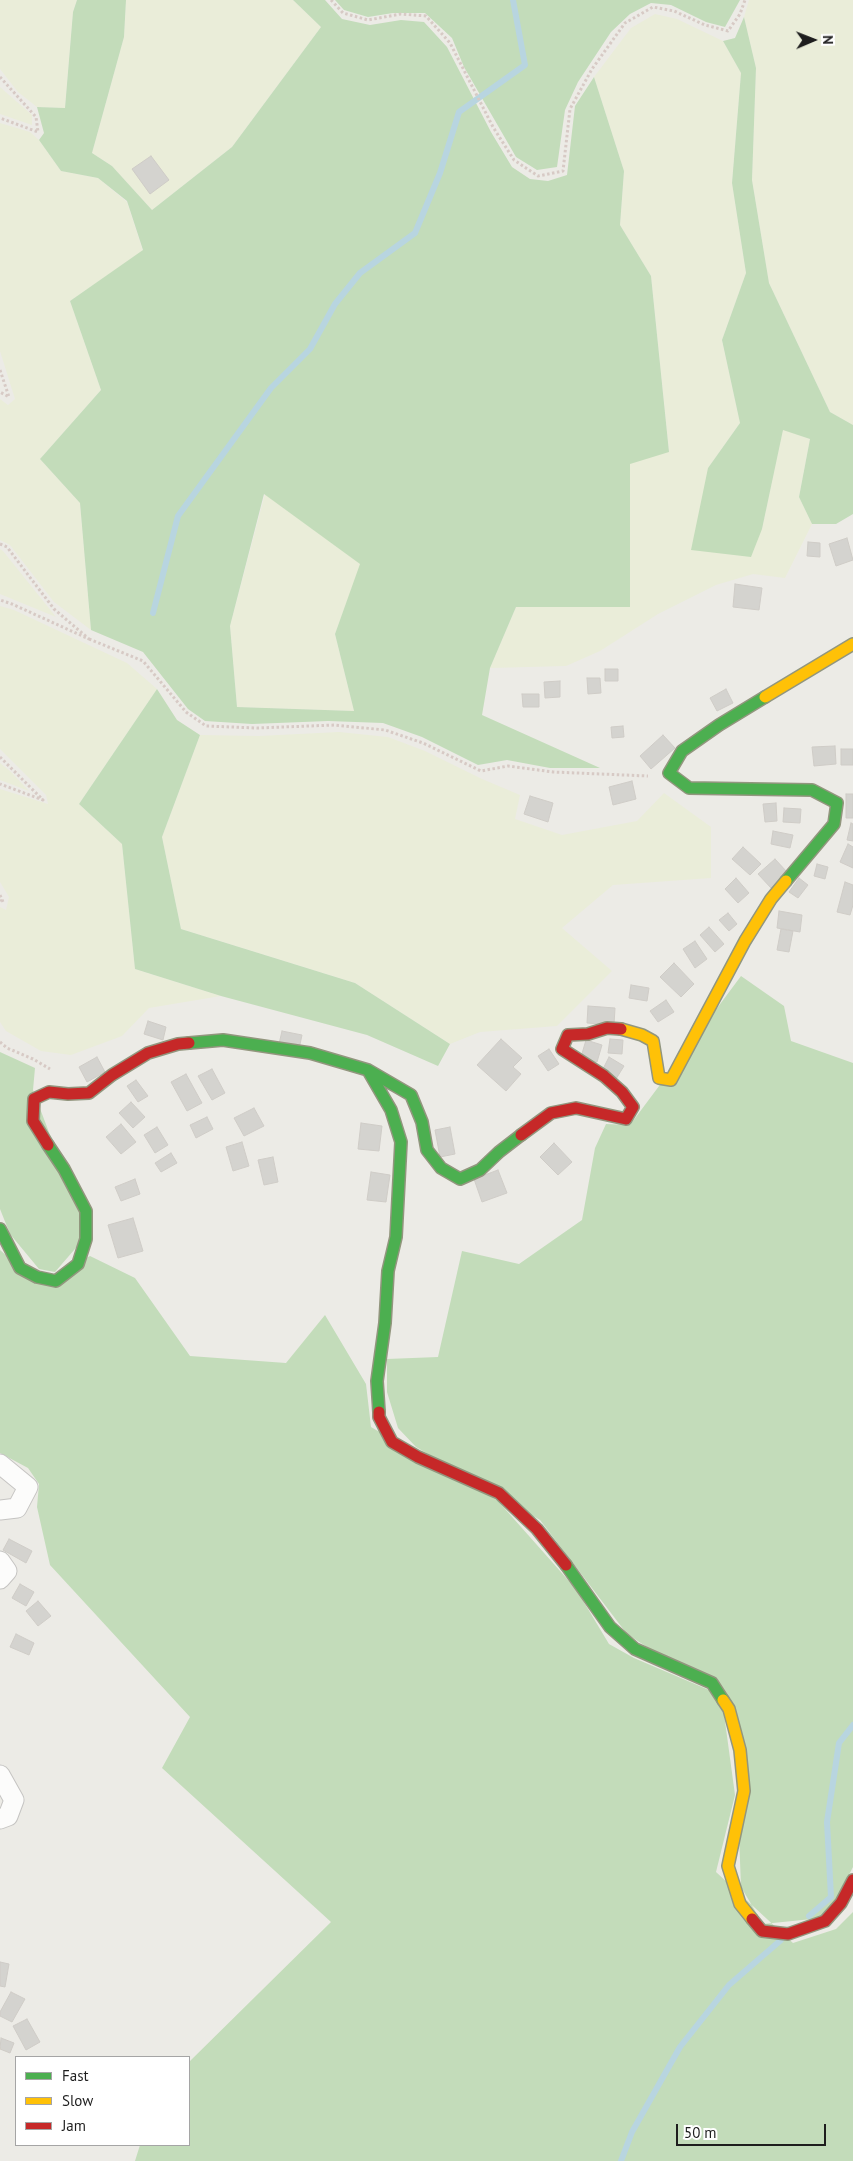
<!DOCTYPE html>
<style>
body{margin:0}
#map{position:relative;width:853px;height:2161px;overflow:hidden;background:#ecebe6;font-family:"PT Sans",sans-serif}
canvas{display:block}
.legend{position:absolute;left:15px;top:2056px;width:175px;height:90px;box-sizing:border-box;background:#fff;border:1px solid #a5a5a5;margin:0;padding:6px 9px;list-style:none;font-size:15px;color:#1e1e1e}
.legend li{display:flex;align-items:center;gap:10px;height:25px}
.legend b{width:25px;border:1px solid #a5a5a5}
.north{position:absolute;left:788px;top:15px;width:50px;height:50px;-webkit-text-stroke:4px #fff;paint-order:stroke;rotate:89deg;font-size:14px;font-weight:700;line-height:20px;text-align:center;color:#1e1e1e}
.north::after{content:'';display:block;margin:auto;width:18px;height:22px;background:#1e1e1e;clip-path:polygon(50% 0,100% 100%,50% 72%,0 100%)}
.scale{position:absolute;left:676px;top:2124px;width:150px;height:22px;box-sizing:border-box;border:2px solid #1e1e1e;border-top:0;padding-left:6px;font-size:15px;line-height:18px;white-space:nowrap;color:#1e1e1e;-webkit-text-stroke:4px #fff;paint-order:stroke}
</style>
<div id="map">
<canvas width="853" height="2161"></canvas>
<ul class="legend">
<li><b style="height:6px;background:#4caf50"></b>Fast</li>
<li><b style="height:6px;background:#ffc107"></b>Slow</li>
<li><b style="height:6px;background:#c62828"></b>Jam</li>
</ul>
<div class="north">N</div>
<div class="scale">50 m</div>
</div>
<script>
const c = document.querySelector('canvas').getContext('2d');
c.lineJoin = 'round';
function fill(path, color) { c.fillStyle = color; c.fill(path, 'evenodd'); }
const toPath = rows => new Path2D(rows.map(r => 'M' + r).join(''));
function stroke(path, color, width, dash) { c.strokeStyle = color; c.lineWidth = width; c.lineCap = dash ? 'butt' : 'round'; c.setLineDash(dash || []); c.stroke(path); }
const farmland = toPath([
 [0,0,77,0,73,12,65,108,37,107,18,92,0,69],
 [126,0,293,0,321,27,232,147,152,210,112,166,92,153,124,37],
 [749,0,853,0,853,425,830,412,769,283,752,180,756,68,744,17],
 [655,14,677,19,723,41,741,73,732,183,746,273,722,340,740,423,708,468,762,529,783,429,810,439,799,497,812,524,785,578,753,574,716,585,658,614,600,651,566,666,490,668,516,607,630,607,630,463,669,451,651,276,620,225,624,171,594,77,631,28],
 [0,87,32,115,32,125,0,114],
 [0,123,30,132,39,140,61,171,98,178,127,202,143,251,70,301,101,390,40,459,80,503,91,630,54,602,10,545,0,540,0,399,8,405,15,399,0,351],
 [265,494,361,564,335,634,354,711,237,707,230,626],
 [0,549,3,551,56,617,0,594],
 [0,606,14,610,127,663,157,689,79,804,122,844,135,969,221,996,149,1008,122,1036,71,1055,41,1051,6,1031,0,1022,0,907,6,910,9,897,0,882,0,789,48,804,46,795,0,749],
 [339,732,388,737,425,751,482,779,520,795,515,819,562,835,637,821,664,793,711,827,711,878,613,885,562,928,612,971,557,1026,480,1032,450,1044,355,983,181,929,162,837,200,735,259,736],
 [0,763,10,771,29,791,0,780]
]);
const forest = toPath([
 [77,0,126,0,124,37,92,153,112,166,152,210,232,147,321,27,293,0,325,0,342,19,370,25,401,20,424,22,447,47,491,132,512,167,530,179,548,181,567,175,575,106,594,77,624,171,620,225,651,276,669,452,630,464,630,607,516,607,490,668,482,715,600,768,550,768,507,760,478,765,422,737,383,723,328,721,252,724,205,721,188,709,143,652,91,630,80,503,40,459,101,390,70,301,143,250,127,201,98,178,61,171,39,140,44,133,37,107,65,108,73,12],
 [264,494,360,564,335,634,354,711,237,707,230,626],
 [335,0,740,0,725,27,706,22,671,5,651,3,630,14,611,32,578,82,565,110,557,167,537,170,516,157,464,67,452,38,425,13,393,13,368,17,344,10],
 [744,17,756,68,752,180,769,283,830,412,853,425,853,514,836,524,812,524,799,497,810,439,783,430,762,529,751,557,691,550,708,468,740,423,722,340,746,273,732,183,741,73,723,41,735,38],
 [157,689,177,720,200,735,162,837,181,929,355,983,450,1044,438,1066,367,1035,221,996,135,969,122,844,79,804],
 [741,976,784,1006,791,1041,853,1063,853,1867,834,1904,822,1918,763,1924,741,1887,734,1704,627,1634,540,1520,416,1447,398,1428,387,1392,387,1359,438,1357,462,1251,519,1264,582,1220,595,1148,606,1124,630,1125],
 [0,1052,35,1068,33,1090,81,1217,81,1242,55,1272,39,1269,10,1234,0,1209],
 [0,1250,39,1284,90,1256,135,1278,190,1356,286,1363,325,1315,366,1384,371,1427,498,1501,576,1589,609,1644,634,1658,709,1690,724,1714,735,1795,716,1872,793,1943,836,1929,853,1912,853,2161,135,2161,140,2145,189,2145,189,2062,331,1922,162,1768,190,1717,50,1565,37,1507,39,1484,28,1468,0,1453]
]);
const stream = toPath([
 [153,613,178,516,271,388,310,349,335,304,360,273,415,233,440,173,459,112,525,65,513,0],
 [809,1916,831,1897,827,1822,839,1743,853,1725],
 [621,2161,632,2132,680,2047,729,1985,781,1940]
]);
const building = toPath([
 [151,156,169,180,150,194,132,169,151,156],
 [847,538,853,560,836,566,829,544,847,538],
 [808,542,820,543,820,557,807,556,808,542],
 [735,584,762,588,759,610,733,607,735,584],
 [605,669,618,669,618,681,605,681,605,669],
 [587,678,600,678,601,693,588,694,587,678],
 [560,681,560,697,545,698,544,682,560,681],
 [726,689,733,703,717,711,710,698,726,689],
 [522,694,539,694,539,707,523,707,522,694],
 [623,726,624,737,612,738,611,727,623,726],
 [663,735,675,748,651,769,640,756,663,735],
 [835,746,836,764,814,766,812,747,835,746],
 [841,749,853,749,853,765,841,765,841,749],
 [632,781,636,799,613,805,609,787,632,781],
 [846,794,853,794,853,818,846,818,846,794],
 [530,796,553,803,548,822,524,814,530,796],
 [776,803,777,821,765,822,763,804,776,803],
 [784,808,801,809,800,823,783,822,784,808],
 [851,823,853,824,853,841,847,840,851,823],
 [773,831,793,835,790,848,771,844,773,831],
 [848,844,853,847,853,868,840,862,848,844],
 [743,847,761,864,750,875,732,859,743,847],
 [775,859,787,872,771,888,758,874,775,859],
 [817,864,828,867,825,879,814,876,817,864],
 [736,878,749,893,738,903,725,889,736,878],
 [799,878,808,885,798,898,789,892,799,878],
 [845,882,853,885,853,905,850,915,837,912,845,882],
 [779,911,802,915,800,932,777,928,779,911],
 [728,913,737,924,729,931,719,920,728,913],
 [709,927,724,944,715,952,700,935,709,927],
 [781,929,793,931,789,952,777,950,781,929],
 [695,941,707,959,695,968,683,949,695,941],
 [674,963,694,984,681,997,660,977,674,963],
 [631,985,649,988,647,1001,629,998,631,985],
 [666,1000,674,1012,658,1022,650,1011,666,1000],
 [588,1006,615,1008,614,1025,587,1023,588,1006],
 [148,1021,166,1027,163,1040,144,1034,148,1021],
 [282,1031,302,1035,299,1049,279,1044,282,1031],
 [501,1039,522,1058,513,1067,521,1074,506,1091,477,1065,501,1039],
 [610,1039,623,1040,622,1054,608,1053,610,1039],
 [586,1040,602,1045,597,1062,581,1057,586,1040],
 [549,1049,559,1064,548,1071,538,1056,549,1049],
 [97,1057,105,1072,87,1082,79,1067,97,1057],
 [609,1057,624,1066,616,1079,602,1071,609,1057],
 [212,1069,225,1093,212,1100,198,1076,212,1069],
 [186,1074,202,1103,187,1111,171,1082,186,1074],
 [136,1080,148,1096,138,1102,127,1086,136,1080],
 [131,1102,145,1117,133,1128,119,1113,131,1102],
 [254,1108,264,1126,244,1136,234,1118,254,1108],
 [207,1117,213,1129,196,1138,190,1125,207,1117],
 [361,1123,382,1126,379,1151,358,1149,361,1123],
 [121,1124,136,1142,121,1154,106,1137,121,1124],
 [157,1127,168,1145,155,1153,144,1135,157,1127],
 [450,1127,455,1154,440,1157,435,1130,450,1127],
 [242,1142,249,1166,233,1171,226,1147,242,1142],
 [554,1143,572,1162,558,1175,540,1157,554,1143],
 [171,1153,177,1163,161,1172,155,1163,171,1153],
 [273,1157,278,1182,264,1185,258,1160,273,1157],
 [498,1170,507,1193,482,1202,474,1179,498,1170],
 [371,1172,390,1175,386,1202,367,1200,371,1172],
 [135,1179,140,1194,121,1201,115,1187,135,1179],
 [133,1218,143,1251,118,1258,108,1225,133,1218],
 [9,1539,32,1551,26,1563,3,1550,9,1539],
 [20,1584,34,1592,26,1606,12,1598,20,1584],
 [38,1601,51,1616,38,1626,26,1611,38,1601],
 [16,1634,34,1643,29,1655,10,1647,16,1634],
 [0,1962,9,1964,5,1987,0,1986,0,1962],
 [11,1992,25,1999,12,2022,0,2016,0,2012,11,1992],
 [27,2019,40,2042,26,2050,13,2026,27,2019],
 [1,2038,14,2043,10,2053,0,2049,1,2038]
]);
const path = toPath([
 [331,0,343,13,368,20,401,14,426,16,450,43,493,127,514,160,538,176,563,171,570,109,592,69,625,23,653,7,674,11,705,25,728,31,740,14,745,0],
 [0,77,36,117,38,132,0,118],
 [0,370,9,397,0,392],
 [0,544,7,547,54,609,89,639,12,604,0,600],
 [89,639,143,661,186,712,206,726,257,728,335,725,385,730,423,743,481,771,508,766,553,772,648,776],
 [0,757,43,800,0,784],
 [0,895,3,902,0,900],
 [0,1042,7,1048,33,1059,50,1069]
]);
const street = toPath([
 [0,1464,28,1487,17,1508,0,1510],
 [0,1561,7,1571,0,1579],
 [0,1775,14,1800,8,1816,0,1819]
]);
const fast = toPath([
 [765,697,719,725,682,751,669,773,689,788,812,790,837,803,834,824,786,881],
 [189,1043,223,1040,310,1053,368,1070,411,1095,422,1122,427,1150,441,1168,460,1179,480,1170,499,1152,521,1135],
 [369,1072,391,1110,401,1142,396,1237,388,1271,385,1323,377,1381,379,1412],
 [0,1229,20,1268,37,1277,56,1281,78,1264,86,1239,86,1211,64,1169,48,1145],
 [566,1565,610,1627,635,1649,712,1683,723,1700]
]);
const slow = toPath([
 [765,697,853,644],
 [621,1029,642,1035,653,1041,659,1078,671,1080,745,941,771,899,786,881],
 [723,1700,729,1709,740,1750,744,1791,728,1866,740,1904,752,1919]
]);
const jam = toPath([
 [521,1135,551,1113,576,1108,626,1119,633,1107,622,1092,604,1076,562,1049,568,1035,588,1034,607,1028,621,1029],
 [48,1145,33,1121,34,1099,49,1092,68,1094,89,1093,112,1075,148,1053,178,1044,189,1043],
 [379,1412,379,1417,392,1442,418,1457,499,1493,537,1529,566,1565],
 [752,1919,762,1931,788,1934,825,1921,841,1903,853,1880]
]);
fill(farmland, '#eaedd9');
fill(forest, '#c3dcba');
stroke(stream, '#b8d5e0', 6);
fill(building, '#d4d3cf');
stroke(building, '#cfccc7', 1);
stroke(street, '#c5c4c2', 21);
stroke(fast, '#92967e', 14);
stroke(slow, '#92967e', 14);
stroke(jam, '#92967e', 14);
stroke(path, '#d7cac5', 3, [2.5, 2.5]);
stroke(street, '#fcfcfb', 19);
stroke(fast, '#4caf50', 11);
stroke(slow, '#ffc107', 11);
stroke(jam, '#c62828', 11);
</script>
